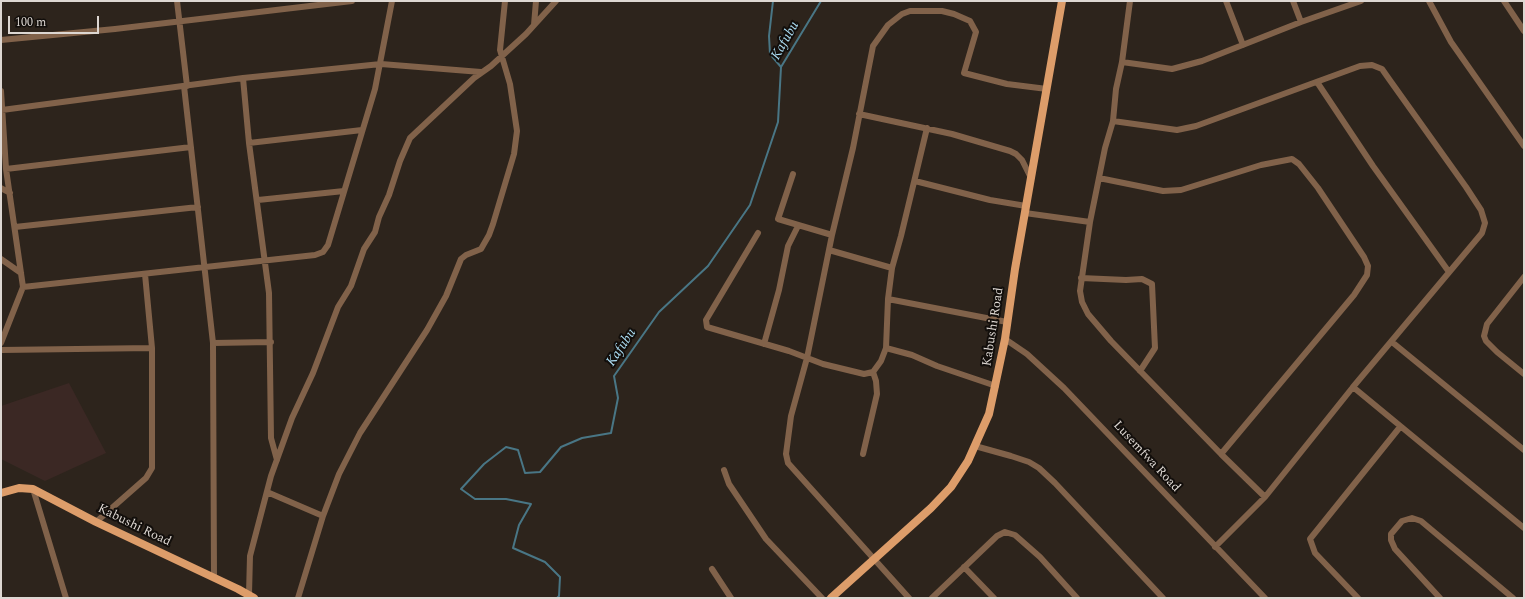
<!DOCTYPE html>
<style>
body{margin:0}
#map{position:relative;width:1525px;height:599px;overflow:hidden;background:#2d241c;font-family:Spectral,serif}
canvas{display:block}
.frame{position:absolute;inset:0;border:2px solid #ddd7d2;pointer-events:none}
.scale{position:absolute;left:8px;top:16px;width:91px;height:18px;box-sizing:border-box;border:2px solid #ddd7d2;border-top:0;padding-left:5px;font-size:12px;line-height:14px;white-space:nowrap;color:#ddd7d2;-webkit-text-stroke:3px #120e0b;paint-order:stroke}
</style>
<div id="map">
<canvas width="1525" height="599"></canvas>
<div class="frame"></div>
<div class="scale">100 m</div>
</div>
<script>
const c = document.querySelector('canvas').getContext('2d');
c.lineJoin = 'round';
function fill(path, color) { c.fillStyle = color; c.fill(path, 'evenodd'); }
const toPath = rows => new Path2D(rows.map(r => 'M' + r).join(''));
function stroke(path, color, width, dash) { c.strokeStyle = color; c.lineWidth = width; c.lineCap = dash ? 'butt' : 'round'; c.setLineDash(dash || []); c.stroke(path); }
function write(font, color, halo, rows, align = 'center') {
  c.font = font + ' Spectral,serif'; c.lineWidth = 4; c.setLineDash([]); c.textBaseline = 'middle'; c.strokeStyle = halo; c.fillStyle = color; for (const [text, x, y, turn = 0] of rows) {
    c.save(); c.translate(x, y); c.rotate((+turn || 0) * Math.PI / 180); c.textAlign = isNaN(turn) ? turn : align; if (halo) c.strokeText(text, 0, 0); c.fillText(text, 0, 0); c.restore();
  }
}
const education = toPath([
 [69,383,106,453,45,481,1,459,1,406]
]);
const stream = toPath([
 [773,1,769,36,770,54,781,67],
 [557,598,559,596,560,577,545,562,513,548,519,525,531,504,506,499,475,499,461,489,484,464,506,447,518,450,525,473,540,472,561,447,582,438,611,433,618,398,614,376,659,312,708,266,750,205,778,122,781,67,821,1]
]);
const minor = toPath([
 [177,1,187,86],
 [1130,1,1122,62,1116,89,1113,121,1105,148,1090,222,1080,291,1082,302,1088,314,1111,341,1221,454,1265,497],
 [1226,1,1243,45],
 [1293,1,1301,22],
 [1429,1,1451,42,1524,146],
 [1504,1,1524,31],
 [534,25,536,1],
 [1,40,115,29,352,1],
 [1122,62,1172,69,1202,61,1301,22,1361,1],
 [243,78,249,143,269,293,271,438,277,460],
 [1317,82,1373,166,1449,272],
 [184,86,213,343,214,577],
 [1,91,6,169,23,287,1,343],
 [2,110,243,78,381,64,481,72],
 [859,114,952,134,1010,151,1016,154,1022,160,1031,178],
 [1113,121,1177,130,1196,126,1360,66,1372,65,1382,69,1389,79,1466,187,1481,210,1485,223,1482,233,1353,387,1265,497,1215,547],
 [249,143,362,130],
 [6,169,191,147],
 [793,174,778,219,832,235,807,358,791,416,786,454,788,463,909,598],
 [1099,178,1163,191,1181,190,1261,165,1292,159,1299,164,1318,188,1364,257,1368,266,1367,275,1354,295,1221,454],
 [915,181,990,200,1026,206],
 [1,188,10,193],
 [258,200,344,191],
 [1025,213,1090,222],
 [15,227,198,207],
 [758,233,706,320,707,327,789,351,823,364,864,374,873,372,881,361,886,348,888,299,892,268,901,236,927,128],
 [832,235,853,148,873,46,888,25,902,14,910,11,942,11,954,14,970,21,976,32,964,73,1007,84,1047,89],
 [829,250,892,268],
 [1,259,21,273],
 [1524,277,1487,324,1484,336,1486,341,1497,352,1524,374],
 [1081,278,1126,280,1142,279,1152,284,1155,348,1140,371],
 [23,287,315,255,323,252,328,245,375,89,392,1],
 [888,299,1007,322],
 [1005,339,1027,354,1064,388,1265,598],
 [1392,342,1524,450],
 [213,343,271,342],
 [764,344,779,290,788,246,798,226],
 [886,348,912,355,937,366,996,386],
 [1,350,152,348],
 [1353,387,1524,528],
 [975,446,1011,456,1029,462,1039,468,1055,483,1163,598],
 [863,454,877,394,876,381,873,372],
 [724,470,729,484,766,539,822,598],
 [33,489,66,598],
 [267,492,323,516,298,598],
 [323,516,339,474,360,433,427,330,446,296,461,259,466,255,481,249,489,235,493,224,514,154,517,131,510,84,500,50,505,1],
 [96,522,146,478,152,468,152,348,145,274],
 [964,567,994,598],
 [712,569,731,598],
 [249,594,250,556,271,476,292,418,313,373,338,307,351,286,364,249,375,232,379,217,389,195,400,161,410,138,474,78,491,66,526,34,556,1],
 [932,598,997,536,1005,532,1015,535,1040,557,1077,598],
 [1358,598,1315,553,1310,539,1400,427],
 [1440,598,1395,549,1391,540,1391,534,1402,521,1412,518,1421,521,1513,598]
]);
const major = toPath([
 [1,493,19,488,33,489,96,522,238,589,254,598],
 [831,598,931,508,951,487,968,461,989,414,1005,339,1015,269,1062,1]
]);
const streetNames = [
 ["Kabushi Road",994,327,-81],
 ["Lusemfwa Road",1146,457,47],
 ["Kabushi Road",134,526,26]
];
const waterNames = [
 ["Kafubu",786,41,-60],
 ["Kafubu",622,348,-56]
];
fill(education, '#3b2824');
stroke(stream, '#497685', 2);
stroke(minor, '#81624a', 6);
stroke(major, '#dd9d6a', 8);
write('13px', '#ddd7d2', '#120e0b', streetNames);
write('italic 14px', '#addff6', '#120e0b', waterNames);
</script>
